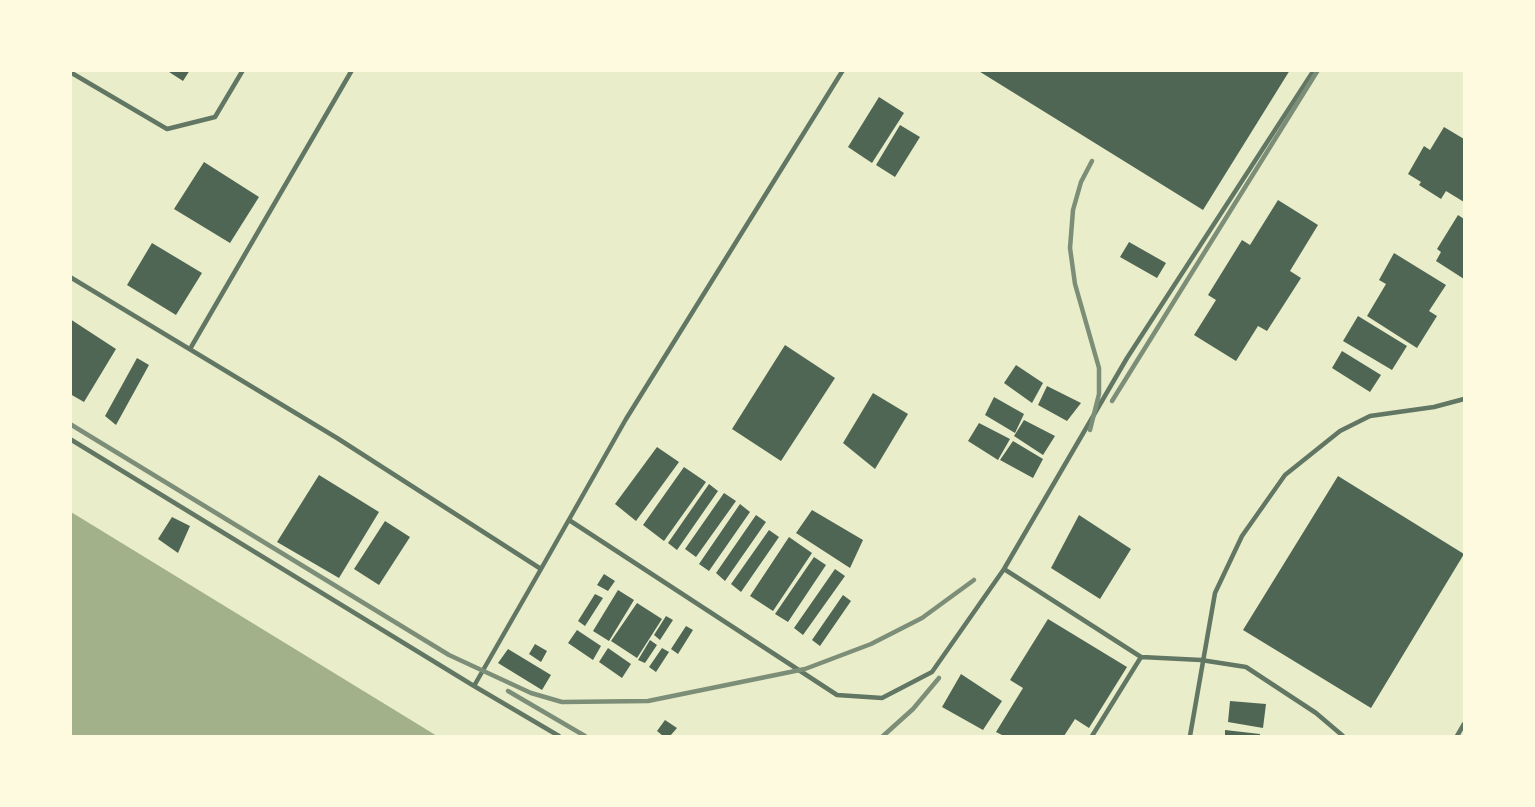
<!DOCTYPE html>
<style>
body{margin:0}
#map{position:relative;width:1535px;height:807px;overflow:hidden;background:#e9edc9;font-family:"Roboto Condensed",sans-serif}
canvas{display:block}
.frame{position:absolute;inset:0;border:72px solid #fefae0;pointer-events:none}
</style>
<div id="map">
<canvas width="1535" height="807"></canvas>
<div class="frame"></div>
</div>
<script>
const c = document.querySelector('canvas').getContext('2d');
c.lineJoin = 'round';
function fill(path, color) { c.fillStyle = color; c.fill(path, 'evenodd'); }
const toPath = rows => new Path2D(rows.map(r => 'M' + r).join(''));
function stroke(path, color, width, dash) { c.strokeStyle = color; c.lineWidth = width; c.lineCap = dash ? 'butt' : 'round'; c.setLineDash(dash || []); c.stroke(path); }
const water = toPath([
 [71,512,424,728,437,736,71,736]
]);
const building = toPath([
 [166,70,190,70,183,81],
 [977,70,1290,70,1203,210],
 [879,97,904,113,872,163,848,147],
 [900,125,920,137,895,177,876,165],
 [1444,127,1464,139,1464,202,1446,191,1441,199,1419,185,1421,182,1408,174,1424,146,1430,150],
 [204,162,259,197,230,243,174,209],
 [1278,200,1318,225,1290,271,1301,278,1267,331,1258,326,1236,361,1194,335,1216,300,1208,295,1242,240,1250,245],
 [1458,215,1464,219,1464,279,1436,261,1441,252,1437,249],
 [1129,242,1166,263,1157,278,1120,257],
 [152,243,202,273,176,315,127,285],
 [1394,253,1446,285,1429,311,1437,316,1417,348,1367,316,1386,284,1379,280],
 [1358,316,1407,346,1392,370,1343,341],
 [70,319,116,349,84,402,70,394],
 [785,345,835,378,781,461,732,429],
 [1342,351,1381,375,1370,392,1332,368],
 [137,358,149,365,116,425,105,416],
 [1016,365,1043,383,1032,403,1004,383],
 [1047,386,1081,403,1067,421,1038,405],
 [873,393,908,414,875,469,843,443],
 [994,397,1024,414,1015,433,985,415],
 [1024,420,1055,436,1043,455,1014,436],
 [979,423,1010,439,998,460,968,441],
 [1013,441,1043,459,1033,478,1000,460],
 [657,447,679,462,636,521,615,504],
 [684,467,706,482,664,541,643,525],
 [319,475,379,512,339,578,277,542],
 [1338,476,1464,554,1371,708,1243,630],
 [709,484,718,491,677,550,668,543],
 [724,493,736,501,696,557,685,549],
 [740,504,750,512,709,571,699,564],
 [812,510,863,540,850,568,796,533],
 [756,515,766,522,725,581,716,573],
 [1079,515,1131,549,1100,599,1051,568],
 [172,517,190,526,178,553,158,539],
 [385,521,410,537,379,585,354,569],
 [769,530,779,537,741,592,731,584],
 [789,537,812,553,773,611,750,596],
 [814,557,826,565,788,622,775,614],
 [835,569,845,576,803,635,794,628],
 [604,574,615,581,608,591,597,585],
 [618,590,634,600,609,641,593,631],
 [595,594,603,598,585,626,578,621],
 [843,595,851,601,820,646,812,640],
 [637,603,662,619,637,658,611,641],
 [666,616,673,620,660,640,654,635],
 [1048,619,1127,667,1089,728,1075,719,1064,736,1004,736,996,732,1023,688,1010,680],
 [686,626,693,630,678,654,671,649],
 [577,630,601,646,593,660,568,643],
 [650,640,657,645,645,663,638,660],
 [535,644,547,651,541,662,529,654],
 [608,648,631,664,622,678,599,662],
 [662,648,669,652,656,672,649,667],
 [508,649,551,675,542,690,498,663],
 [961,674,1002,701,983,730,942,707],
 [1230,701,1266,704,1263,728,1228,722],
 [665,720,677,728,670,736,663,736,657,731],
 [1225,730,1260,734,1260,736,1225,736]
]);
const service = toPath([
 [70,72,167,129,215,117,243,70],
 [70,277,337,438,541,569,626,419,843,70],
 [190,349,352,70],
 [70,439,474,686,541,569],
 [569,520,837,695,882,698,932,672,1004,569,1127,358,1314,70],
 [1004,569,1141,657,1201,660,1246,667,1316,713,1343,736],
 [474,686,559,736],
 [1092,736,1141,657],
 [1190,736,1215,593,1242,536,1285,475,1340,431,1370,416,1434,407,1464,399],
 [1457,736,1464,724]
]);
const rail = toPath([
 [1112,401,1318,70],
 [70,424,449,655,531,693,562,702,648,701,805,669,871,644,922,618,974,580],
 [1090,430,1099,394,1099,368,1075,284,1070,248,1073,210,1081,182,1092,161],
 [508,691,585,736],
 [883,736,913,709,939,678]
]);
fill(water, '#a3b18a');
fill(building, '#4f6655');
stroke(service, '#617663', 4.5);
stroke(rail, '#7c8e77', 4.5);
</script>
